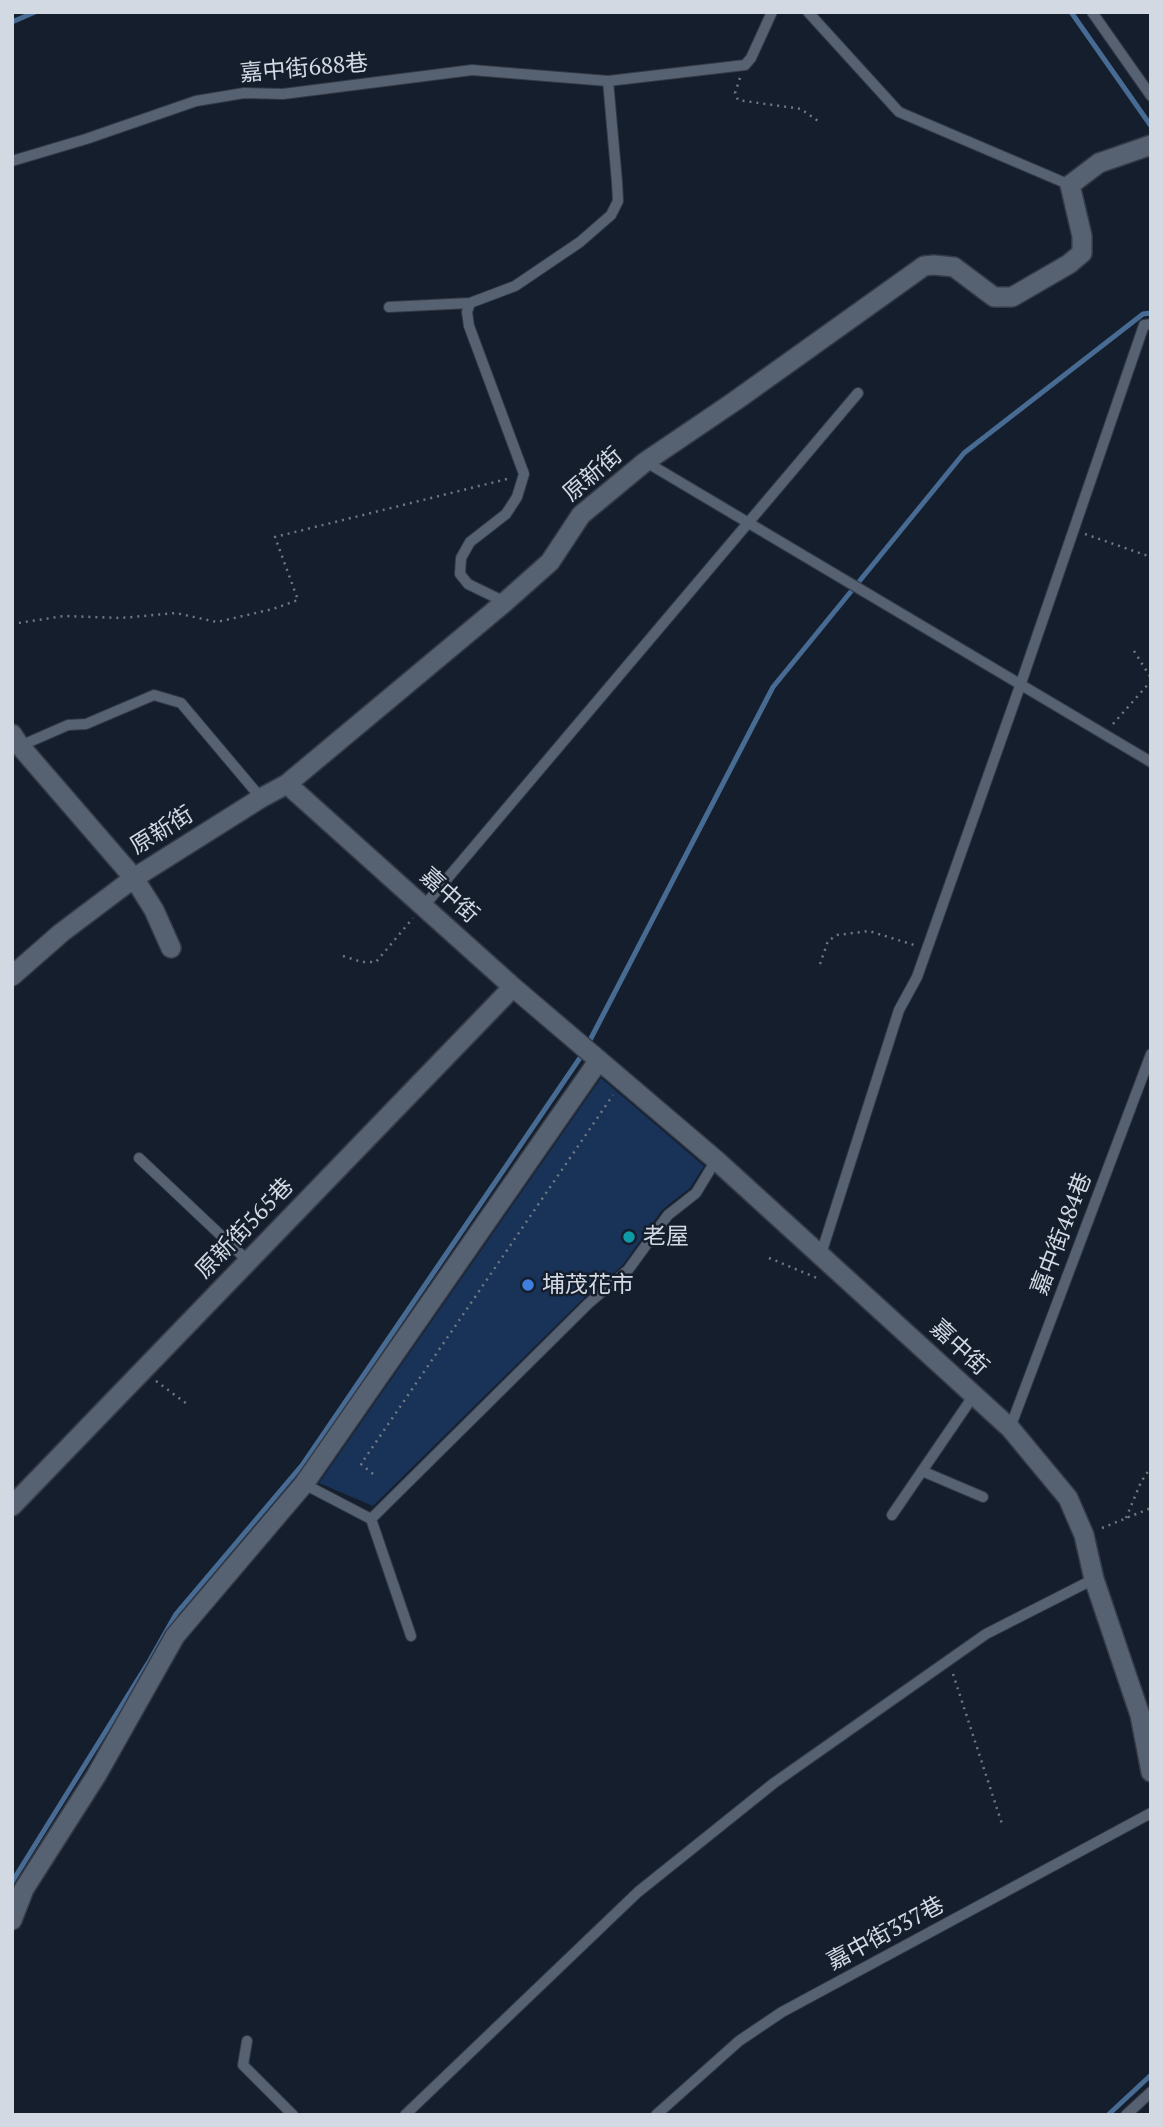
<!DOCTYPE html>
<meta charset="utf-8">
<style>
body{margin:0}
#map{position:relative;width:1163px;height:2127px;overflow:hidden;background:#151e2c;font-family:"PT Serif",serif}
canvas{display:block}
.frame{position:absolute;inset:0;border:14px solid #d2d9e3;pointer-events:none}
</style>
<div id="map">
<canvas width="1163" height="2127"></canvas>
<div class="frame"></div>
</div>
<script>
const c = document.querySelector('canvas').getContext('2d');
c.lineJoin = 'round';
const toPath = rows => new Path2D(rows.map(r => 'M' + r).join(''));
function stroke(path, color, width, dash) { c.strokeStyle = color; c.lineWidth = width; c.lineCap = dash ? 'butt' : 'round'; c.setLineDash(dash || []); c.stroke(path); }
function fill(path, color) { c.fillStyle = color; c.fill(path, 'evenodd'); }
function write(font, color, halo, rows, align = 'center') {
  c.font = font + ' "PT Serif","Noto Sans TC",serif'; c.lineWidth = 5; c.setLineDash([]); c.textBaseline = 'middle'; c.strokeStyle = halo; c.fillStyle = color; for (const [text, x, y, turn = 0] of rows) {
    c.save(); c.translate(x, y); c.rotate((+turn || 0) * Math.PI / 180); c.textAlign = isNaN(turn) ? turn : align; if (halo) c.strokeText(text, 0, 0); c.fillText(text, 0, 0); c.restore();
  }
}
const stream = toPath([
 [1071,12,1151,126],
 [12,22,35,12],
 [588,1044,773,687,964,453,1143,314,1151,313],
 [12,1882,150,1660,176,1614,303,1464,584,1052],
 [1108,2115,1151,2075]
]);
const building = toPath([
 [601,1078,704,1166,690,1188,662,1210,623,1265,584,1298,373,1506,319,1483]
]);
const path = toPath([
 [740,78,735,93,738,100,801,109,818,121],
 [1085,534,1151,557],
 [12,624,64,616,121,618,176,613,217,622,273,609,298,600,275,537,507,479],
 [1134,651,1151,678],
 [1113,724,1151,681],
 [343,956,362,962,376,962,413,918],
 [820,964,828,941,837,935,869,931,914,945],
 [769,1258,817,1278],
 [156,1381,187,1404],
 [373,1474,361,1464,613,1095],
 [1126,1518,1141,1482,1151,1467],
 [1102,1528,1151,1508],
 [953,1674,1002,1824]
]);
const lane = toPath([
 [808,12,899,112,1070,185],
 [1092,12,1151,96],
 [12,161,86,139,196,101,244,93,283,94,472,70,608,81,745,65,751,58,772,12],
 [389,307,470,303],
 [646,462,1151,762],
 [505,602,468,584,460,574,461,558,470,542,506,514,517,497,524,474,469,326,467,312,470,303,515,286,580,242,611,215,618,201,617,182,608,81],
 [20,746,68,725,86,724,154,695,181,703,261,798],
 [424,906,858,393],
 [139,1158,248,1261],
 [821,1254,899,1010,917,977,1020,686,1144,325,1151,324],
 [1010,1428,1151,1054],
 [922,1471,983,1497],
 [304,1484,371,1519,589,1303,628,1270,668,1215,696,1193,716,1160],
 [892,1515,974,1395],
 [371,1519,411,1636],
 [247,2041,243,2065,293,2115],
 [405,2115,638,1892,774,1783,986,1634,1094,1579],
 [656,2115,739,2041,782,2012,1151,1813],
 [1126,2115,1151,2092]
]);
const street = toPath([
 [12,734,20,746,134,878,154,910,171,948],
 [287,784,513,987,716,1160,1010,1428,1068,1498,1084,1535,1094,1579,1140,1715,1151,1772],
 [12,976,61,933,134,878,261,798,287,784,505,602,550,562,581,515,645,462,735,401,924,266,934,265,954,267,994,297,1012,297,1069,264,1082,253,1082,236,1070,185,1099,163,1151,145],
 [12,1506,513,987],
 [12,1920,24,1889,96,1776,175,1636,304,1484,599,1060]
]);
const markers = [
 [629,1237,7,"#0f9aa8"],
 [528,1285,7,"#3f7fe0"]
];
const streetNames = [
 ["嘉中街688巷",304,69,-5],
 ["原新街",593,475,-41],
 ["原新街",162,831,-32],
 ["嘉中街",449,896,42],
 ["原新街565巷",245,1229,-46],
 ["嘉中街484巷",1062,1234,-69],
 ["嘉中街",959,1348,43],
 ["嘉中街337巷",886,1934,-28]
];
const poiNames = [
 ["老屋",643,1237],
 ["埔茂花市",542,1285]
];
stroke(stream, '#476b93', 5);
fill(building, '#193258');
stroke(lane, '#343a46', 12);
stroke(street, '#343a46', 22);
stroke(path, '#707884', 2.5, [2, 5]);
stroke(lane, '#566172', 10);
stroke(street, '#566172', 19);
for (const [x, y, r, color] of markers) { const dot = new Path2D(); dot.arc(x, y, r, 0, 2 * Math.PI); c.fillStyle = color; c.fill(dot); stroke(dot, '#151e2c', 2.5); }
write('23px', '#d2d9e3', '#151e2c', streetNames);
write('23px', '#d2d9e3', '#151e2c', poiNames, 'left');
</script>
